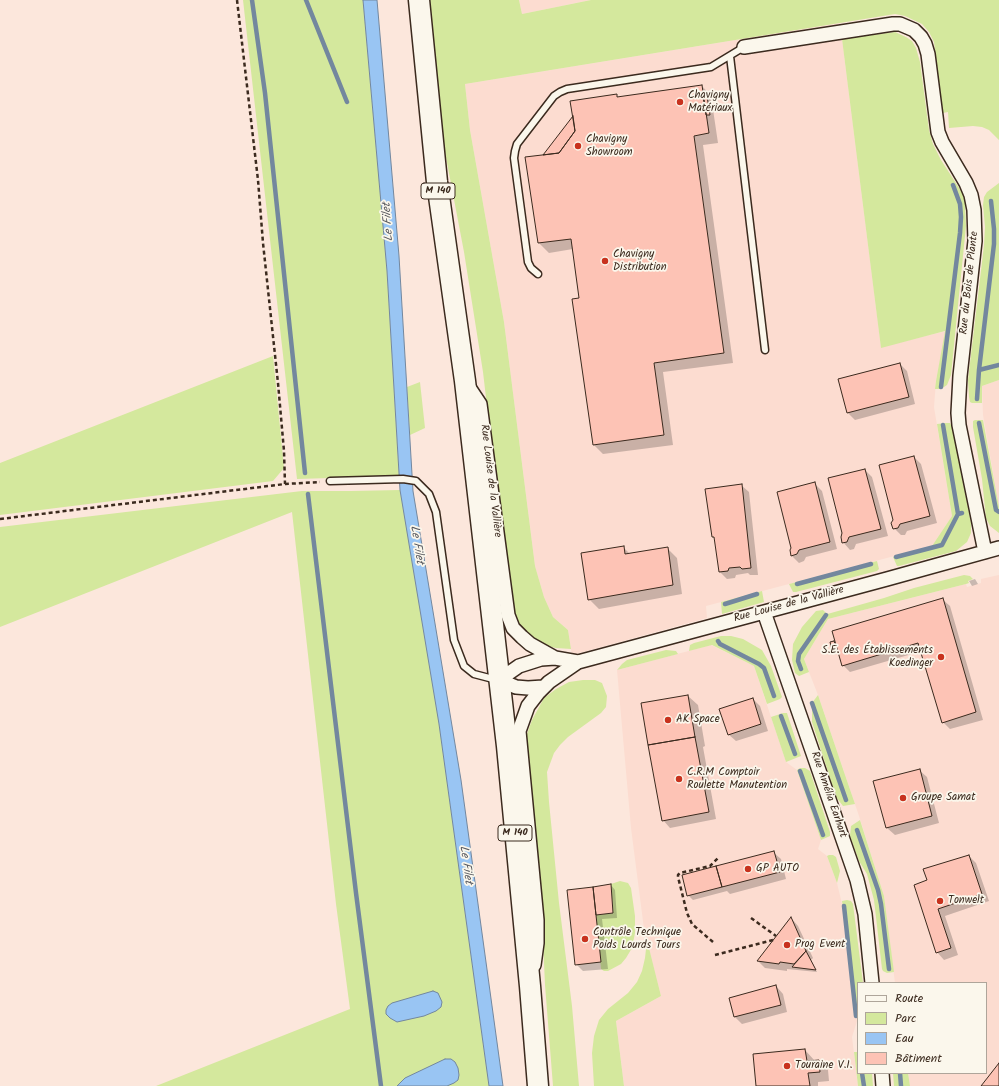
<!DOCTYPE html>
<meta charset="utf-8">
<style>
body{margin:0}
#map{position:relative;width:999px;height:1086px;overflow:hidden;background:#fce7dc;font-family:Kalam,sans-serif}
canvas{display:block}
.legend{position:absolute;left:857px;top:982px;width:130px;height:92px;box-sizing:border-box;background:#fbf7ec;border:1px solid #aea59a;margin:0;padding:5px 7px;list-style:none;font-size:12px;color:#3b2a1e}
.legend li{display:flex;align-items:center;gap:8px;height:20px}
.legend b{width:20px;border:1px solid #aea59a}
</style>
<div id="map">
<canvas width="999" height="1086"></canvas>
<ul class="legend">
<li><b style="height:5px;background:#fbf7ec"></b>Route</li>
<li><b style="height:11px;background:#d4e89d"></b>Parc</li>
<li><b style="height:11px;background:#99c5f3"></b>Eau</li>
<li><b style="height:11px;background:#fdc3b5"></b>Bâtiment</li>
</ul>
</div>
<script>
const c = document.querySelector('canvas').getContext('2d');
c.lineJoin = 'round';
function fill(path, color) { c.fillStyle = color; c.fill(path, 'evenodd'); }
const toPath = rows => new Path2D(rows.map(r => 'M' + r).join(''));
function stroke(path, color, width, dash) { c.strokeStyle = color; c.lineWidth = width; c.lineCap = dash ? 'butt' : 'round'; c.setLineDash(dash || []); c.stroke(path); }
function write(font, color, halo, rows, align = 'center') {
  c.font = font + ' Kalam,sans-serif'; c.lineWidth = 3.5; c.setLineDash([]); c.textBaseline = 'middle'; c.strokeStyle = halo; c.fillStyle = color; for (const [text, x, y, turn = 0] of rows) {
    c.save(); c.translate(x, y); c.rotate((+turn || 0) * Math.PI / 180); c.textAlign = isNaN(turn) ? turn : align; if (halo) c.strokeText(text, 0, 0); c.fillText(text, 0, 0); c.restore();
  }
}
const built = toPath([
 [519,0,591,0,522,14],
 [840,23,881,347,946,331,936,381,934,407,952,516,932,546,706,606,707,618,572,655,568,630,553,617,544,597,535,566,504,322,470,130,465,84],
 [999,380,999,507,983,415,982,386],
 [999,575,999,1086,910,1086,908,1073,986,1073,986,983,895,983,884,896,859,816,818,695,804,659,828,619,966,584,967,587,981,583,981,579],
 [711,645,754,666,786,762,797,770,821,840,818,849,827,856,837,883,844,912,854,996,857,1021,852,1037,858,1086,624,1086,616,1021,661,996,644,929,631,828,617,670]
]);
const green = toPath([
 [243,0,363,0,387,271,399,476,297,479],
 [424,0,519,0,522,14,591,0,999,0,999,140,989,130,982,127,973,126,949,128,948,112,943,113,934,42,929,32,922,24,905,16,895,14,465,84,470,130,504,322,535,566,544,597,553,617,568,630,571,649,556,648,543,645,532,638,522,628,515,618,510,603,483,372,464,252,440,126],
 [895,32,906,37,912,41,916,48,920,62,929,130,933,144,941,160,963,194,965,202,966,226,951,375,947,385,941,389,935,389,936,381,945,331,881,348,842,39],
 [999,183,999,380,982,386,982,403,972,403,970,402,969,397,968,380,984,245,985,227,983,205,984,197,987,192],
 [273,356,284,468,273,481,0,515,0,463],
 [420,382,425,428,410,435,407,387],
 [975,420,983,420,999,507,999,533,990,526,986,518,982,479,973,427,973,421],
 [946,423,950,423,952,427,971,523,971,533,967,542,956,551,899,566,897,566,893,557,932,546,952,516,937,424],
 [400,490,439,724,489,1086,156,1086,350,1009,336,904,292,512,0,627,0,527,302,491,351,491],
 [877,561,879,569,877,571,796,592,793,592,789,584],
 [964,575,970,576,973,579,968,581,969,583,966,584,828,619,804,659,809,672,799,676,795,673,792,660,793,644,802,627,816,611,823,610,827,614,831,613,884,598,914,588],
 [762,591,764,602,722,614,721,602],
 [721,636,731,636,743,639,762,650,771,666,782,697,780,699,767,704,754,666,712,645,689,651,690,645,694,643],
 [666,650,676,651,678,654,617,670,622,664,627,660],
 [583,680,595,680,602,683,607,696,606,707,601,713,568,737,560,745,554,753,547,772,549,802,559,903,572,1006,579,1086,553,1086,545,985,540,872,527,747,527,734,532,720,544,698,556,689,569,682],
 [818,695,844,772,855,804,843,806,836,797,812,722,812,703],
 [783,713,787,713,801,756,786,762,771,717],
 [800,768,805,768,810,771,830,832,830,836,821,840,797,770],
 [860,820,884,896,894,972,887,973,883,971,882,969,874,900,867,874,859,861,850,836,851,826],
 [829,855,833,855,836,857,840,871,837,883,827,856],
 [620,881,628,883,631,888,635,916,635,933,632,948,626,958,621,964,608,971,604,971,601,969,596,915,613,913,611,884],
 [847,900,851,901,853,904,863,983,858,983,858,1021,842,901],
 [647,940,661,996,616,1021,624,1086,594,1086,592,1053,594,1036,599,1020,608,1009,628,993,637,982,642,971,645,958],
 [854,1052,858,1052,858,1073,872,1073,873,1086,858,1086],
 [893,1073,908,1073,910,1086,894,1086]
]);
const water = toPath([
 [363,0,377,0,399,256,413,491,461,780,503,1086,489,1086,439,724,400,490,387,271,363,0],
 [433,991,438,993,442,1002,441,1007,436,1011,424,1016,397,1022,390,1018,386,1014,386,1010,388,1006,392,1003,433,991],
 [445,1059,451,1059,455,1062,458,1068,459,1075,458,1080,454,1083,447,1086,397,1086,405,1078,445,1059]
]);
const shadow = toPath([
 [702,86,711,96,718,143,703,145,733,363,663,372,673,445,603,454,594,445,580,299,573,249,549,253,539,243,526,158,545,156,616,95,619,98],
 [900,364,907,371,915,404,855,420,848,413],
 [914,457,921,464,937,523,907,531,905,535,901,535,894,528],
 [865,470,872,477,888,536,856,544,854,549,850,550,843,542],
 [815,484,822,491,837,549,806,557,804,561,799,563,792,556,792,548],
 [741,485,749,492,758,575,750,575,748,573,736,575,735,578,727,579,720,572,716,540,713,537,706,490],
 [623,547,630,554,667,548,677,558,682,594,599,609,589,599],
 [975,579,978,584,972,586,969,581],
 [942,599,950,606,983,720,950,729,943,722,922,651,850,672,843,665,839,651,835,652,833,650,831,643,834,642,837,644],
 [688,696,698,705,705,746,703,747,716,819,670,828,663,820],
 [753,699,760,706,768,731,736,741,728,734],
 [919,770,927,777,939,823,895,835,887,828,874,782],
 [773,852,781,859,786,879,730,894,727,891,693,900,688,895],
 [969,856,976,863,989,901,945,916,958,955,944,960,937,952,928,881],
 [611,885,615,890,617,918,602,919,608,969,583,971,576,964,593,888],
 [792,919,798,926,813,958,811,960,817,972,787,969,787,971,765,968,758,961],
 [776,986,783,994,787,1012,742,1024,735,1017],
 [805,1050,815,1061,818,1061,828,1070,829,1081,818,1082,818,1086,757,1086]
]);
const stream = toPath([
 [252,0,265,93,305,473],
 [306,0,347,102],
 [979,370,999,365],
 [941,387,960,233,961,217,960,204,953,185],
 [977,399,979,370,994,244,994,229,991,201],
 [979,423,996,510,999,512],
 [943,425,958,514,962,513],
 [308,494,356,893,381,1086],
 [896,557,942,545,958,514],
 [797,584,871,564],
 [725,604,757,594],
 [718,641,720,644,759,664,764,668,774,696],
 [801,669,798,661,799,654,826,615],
 [812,703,846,800],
 [781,716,795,754],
 [800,771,823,835],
 [857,830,878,890,881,904,889,969],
 [844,906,856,1016],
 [862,1073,864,1086],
 [900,1073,901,1086]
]);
const building = toPath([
 [702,85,709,133,694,136,724,353,654,363,664,435,593,445,572,299,579,298,571,239,538,243,525,157,559,153,575,131,570,101,617,94,617,97,702,85],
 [707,96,710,115,706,115,703,97,707,96],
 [573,116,575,131,559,153,543,155,573,116],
 [900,363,909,397,847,413,838,379,900,363],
 [914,456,930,516,900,524,898,528,893,529,891,523,893,520,879,465,914,456],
 [865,469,881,529,849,537,847,542,842,543,841,537,842,533,828,478,865,469],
 [815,482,830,542,799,550,797,554,791,556,790,550,791,548,777,492,815,482],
 [742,484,751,568,742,569,740,567,729,568,728,571,719,572,714,537,712,537,705,489,742,484],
 [624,546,625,554,668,547,673,585,588,600,581,553,624,546],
 [943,598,976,712,942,723,918,643,842,666,832,631,943,598],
 [834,641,837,649,832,650,830,642,834,641],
 [688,695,695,737,648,745,641,703,688,695],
 [753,698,761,724,728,735,719,709,753,698],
 [695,737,709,812,662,821,648,745,695,737],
 [920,769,932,816,886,828,873,781,920,769],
 [774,851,780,872,722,887,716,866,774,851],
 [969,855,982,894,938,909,951,948,936,953,914,885,927,880,923,869,969,855],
 [716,866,722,887,687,896,682,875,716,866],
 [611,884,613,913,596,915,593,887,611,884],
 [593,887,601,962,575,965,567,890,593,887],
 [791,917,806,951,794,964,780,962,779,964,757,961,791,917],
 [806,951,816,970,792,967,806,951],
 [776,985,781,1005,734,1017,729,998,776,985],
 [805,1049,807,1061,819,1060,820,1072,808,1073,810,1086,756,1086,753,1054,805,1049],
 [999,1063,999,1086,981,1086,999,1063]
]);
const path = toPath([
 [237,0,258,180,263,243,278,383,284,451,285,484],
 [0,519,285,484,320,482],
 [751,918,776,936],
 [713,942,692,924,687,913,678,877,678,875,680,873,710,866,718,858],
 [715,955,773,940]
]);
const lane = toPath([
 [730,56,765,350],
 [538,274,531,268,528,262,514,158,515,151,517,144,554,96,560,92,567,89,711,67,744,47],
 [330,481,403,479,416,481,429,494,436,512,454,640,464,666,474,674,497,680]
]);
const street = toPath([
 [744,47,893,24,900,24,914,30,921,37,925,44,928,54,938,132,942,142,966,183,971,195,974,210,975,241,960,376,958,413,959,425,985,552],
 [468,386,480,404,508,615,513,628,522,637,530,644,555,658],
 [764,612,857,880,865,914,872,983],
 [499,680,519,666,541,659,555,658,578,662,887,579,999,548],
 [499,680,516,687,528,688,543,687],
 [534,965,537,943,537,920,519,731,528,706,538,693,549,682,578,662],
 [882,1073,883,1086]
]);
const primary = toPath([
 [419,0,437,182,465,381,507,746,530,986,538,1086]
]);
const markers = [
 [680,102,4,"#c8321e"],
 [578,146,4,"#c8321e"],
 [605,261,4,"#c8321e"],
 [941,657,4,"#c8321e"],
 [668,720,4,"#c8321e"],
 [679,779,4,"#c8321e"],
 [903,798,4,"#c8321e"],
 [748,869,4,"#c8321e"],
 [940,901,4,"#c8321e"],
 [585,939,4,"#c8321e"],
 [787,945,4,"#c8321e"],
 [787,1066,4,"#c8321e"]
];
const shields = [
 [438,191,34],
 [515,833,34]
];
const shieldNames = [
 ["M 140",438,191],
 ["M 140",515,833]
];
const poiNames = [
 ["Chavigny",688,96],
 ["Matériaux",688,109],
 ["Chavigny",586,140],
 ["Showroom",586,153],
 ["Chavigny",613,255],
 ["Distribution",613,268],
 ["S.E. des Établissements",933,651,"right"],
 ["Koedinger",933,664,"right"],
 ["AK Space",676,720],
 ["C.R.M Comptoir",687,773],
 ["Roulette Manutention",687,786],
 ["Groupe Samat",911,798],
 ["GP AUTO",756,869],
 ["Tonwelt",948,901],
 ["Contrôle Technique",593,933],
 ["Poids Lourds Tours",593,946],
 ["Prog Event",795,945],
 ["Touraine V.I.",795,1066]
];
const streetNames = [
 ["Rue du Bois de Plante",970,283,-84],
 ["Rue Louise de la Vallière",490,481,83],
 ["Rue Louise de la Vallière",789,605,-15],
 ["Rue Amélia Earhart",828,795,71]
];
const waterNames = [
 ["Le Filet",389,222,-94],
 ["Le Filet",416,545,81],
 ["Le Filet",465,865,82]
];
fill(built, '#fcdcd0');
fill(green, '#d4e89d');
fill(water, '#99c5f3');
stroke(water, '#73879e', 1);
fill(shadow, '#0003');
stroke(stream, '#73879e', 4.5);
fill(building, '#fdc3b5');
stroke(building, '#3b2a1e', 1);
stroke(lane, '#3b2a1e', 9);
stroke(street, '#3b2a1e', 16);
stroke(primary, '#3b2a1e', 23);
stroke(path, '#3b2a1e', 2.5, [4, 3]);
stroke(lane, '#fbf7ec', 6);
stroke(street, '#fbf7ec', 13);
stroke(primary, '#fbf7ec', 20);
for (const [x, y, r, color] of markers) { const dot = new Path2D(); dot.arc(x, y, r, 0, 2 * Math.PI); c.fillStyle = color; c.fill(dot); stroke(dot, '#fbf7ec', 1.5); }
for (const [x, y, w] of shields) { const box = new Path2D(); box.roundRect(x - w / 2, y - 8, w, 16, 3); c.fillStyle = '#fbf7ec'; c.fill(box); stroke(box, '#3b2a1e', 1); }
write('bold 10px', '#3b2a1e', null, shieldNames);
write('11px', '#3b2a1e', '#fbf7ec', poiNames, 'left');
write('11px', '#3b2a1e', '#fbf7ec', streetNames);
write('italic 12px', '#57585e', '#fbf7ec', waterNames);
</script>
